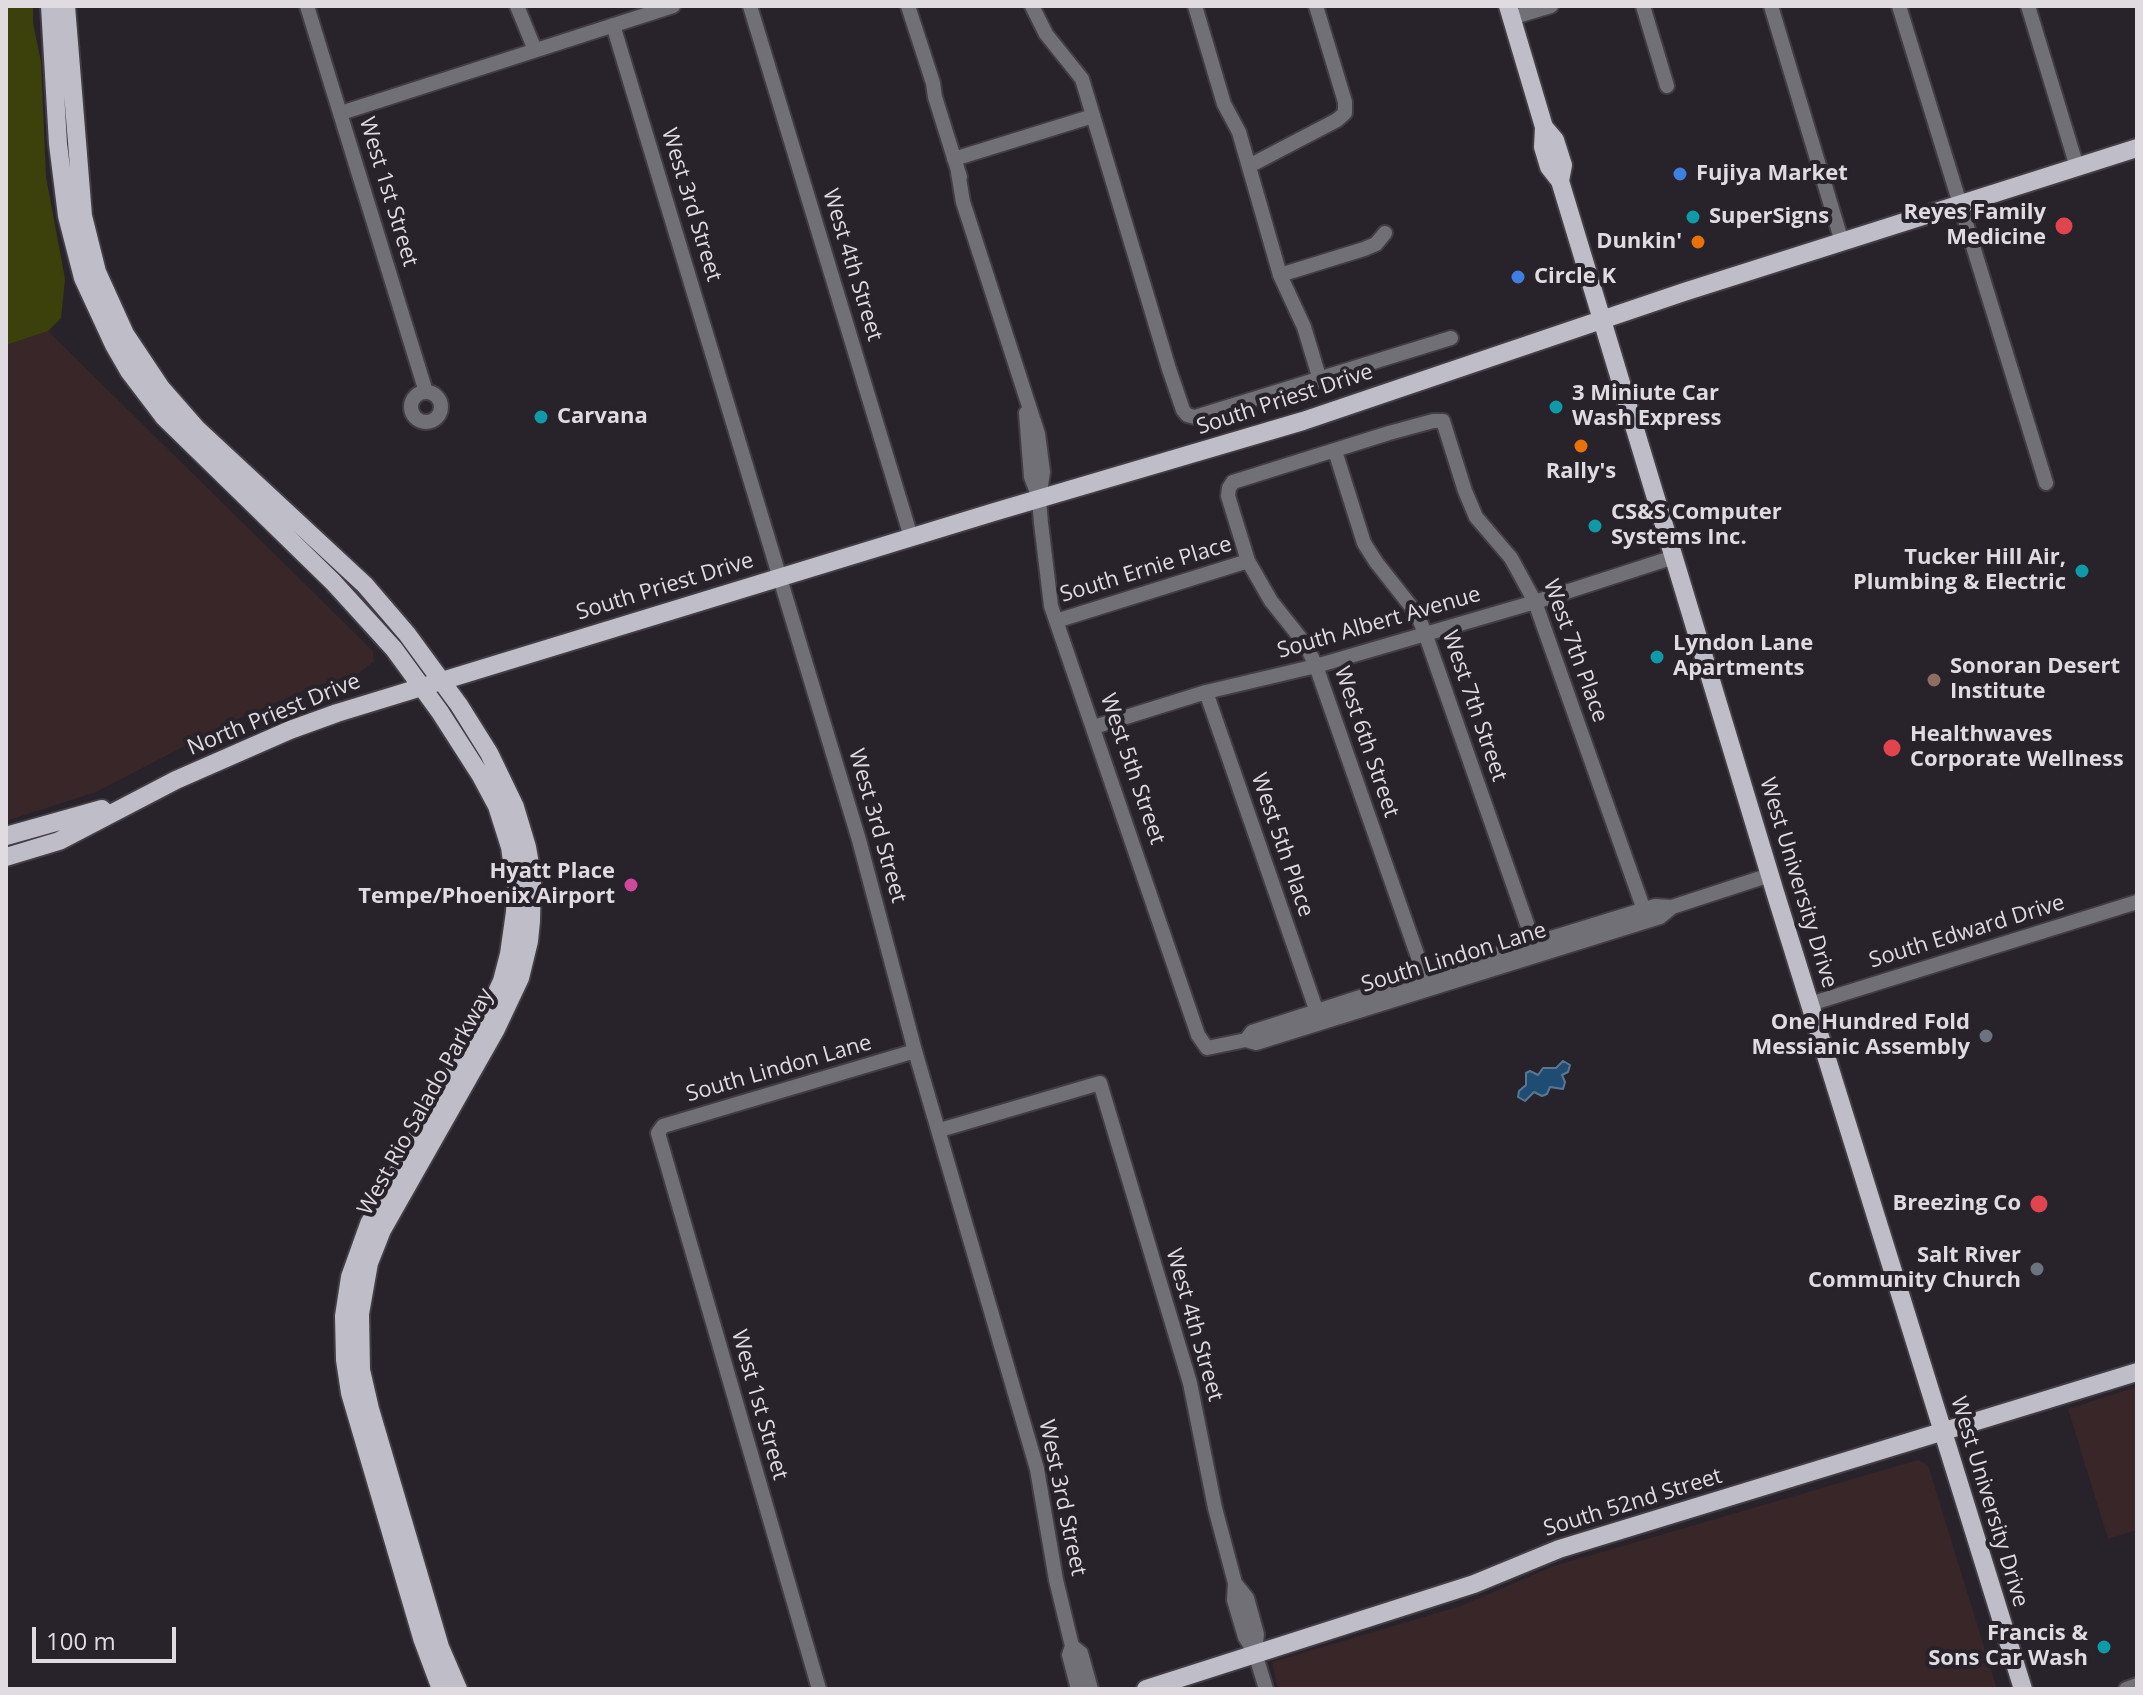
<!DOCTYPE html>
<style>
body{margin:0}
#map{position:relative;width:2143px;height:1695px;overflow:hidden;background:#28222b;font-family:"Open Sans",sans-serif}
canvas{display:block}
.frame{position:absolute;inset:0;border:8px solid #dfdbe1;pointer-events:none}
.scale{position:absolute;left:32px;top:1627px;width:144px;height:36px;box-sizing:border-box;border:4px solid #dfdbe1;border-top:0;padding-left:10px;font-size:24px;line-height:28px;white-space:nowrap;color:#dfdbe1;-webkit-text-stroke:6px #28222b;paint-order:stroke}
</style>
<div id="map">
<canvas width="2143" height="1695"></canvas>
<div class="frame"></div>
<div class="scale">100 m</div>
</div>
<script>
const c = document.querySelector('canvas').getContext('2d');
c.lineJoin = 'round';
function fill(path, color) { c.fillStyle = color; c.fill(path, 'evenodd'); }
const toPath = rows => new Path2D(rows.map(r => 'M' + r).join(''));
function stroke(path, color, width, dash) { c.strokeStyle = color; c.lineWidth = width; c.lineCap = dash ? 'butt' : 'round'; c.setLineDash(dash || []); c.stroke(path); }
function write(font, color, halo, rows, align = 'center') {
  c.font = font + ' "Open Sans",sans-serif'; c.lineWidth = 8; c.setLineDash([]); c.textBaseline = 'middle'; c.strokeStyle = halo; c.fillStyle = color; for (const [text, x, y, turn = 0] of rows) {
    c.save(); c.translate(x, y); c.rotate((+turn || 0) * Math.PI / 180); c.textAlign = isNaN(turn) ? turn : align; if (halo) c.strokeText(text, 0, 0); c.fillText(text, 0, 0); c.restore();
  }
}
const industrial = toPath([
 [48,331,373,651,374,661,359,673,315,686,233,721,96,792,6,821,6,345],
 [2137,1387,2137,1530,2108,1539,2068,1409],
 [1918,1460,1928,1465,1997,1689,1278,1689,1272,1662,1461,1606,1554,1566]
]);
const green = toPath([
 [6,6,33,6,33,23,41,62,46,177,65,279,61,318,48,331,6,345]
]);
const water = toPath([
 [1563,1061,1570,1065,1568,1072,1562,1075,1565,1082,1563,1089,1550,1087,1547,1094,1542,1096,1534,1092,1525,1101,1518,1097,1519,1091,1526,1085,1526,1073,1530,1071,1538,1075,1543,1068,1556,1068,1563,1061]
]);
const minor = toPath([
 [307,6,426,392],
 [517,6,535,50],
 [750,6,911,537],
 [908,6,933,83,935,97,960,177],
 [1032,6,1046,34,1082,79,1169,369,1183,410,1187,415,1195,417,1451,338],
 [1195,6,1224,104,1239,132,1280,275,1304,327,1320,380],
 [1643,6,1667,86],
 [1771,6,1842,242],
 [1899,6,2046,483],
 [2028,6,2077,167],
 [1511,18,1551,6],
 [613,25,859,840,915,1051,1037,1469,1056,1580,1072,1646,1069,1655,1078,1689],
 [341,113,673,6],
 [954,159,1093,116],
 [1249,166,1337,120,1345,113,1345,102,1316,6],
 [958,172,963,202,1038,434,1043,472,1039,499,1041,523,1051,606,1198,1035,1207,1048,1246,1040,1256,1043,1660,917,1672,907],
 [1280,275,1364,249,1376,244,1385,233],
 '411 407a15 15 0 1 1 30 0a15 15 0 1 1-30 0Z',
 [1026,413,1031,477,1038,495],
 [1335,451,1364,543,1376,562,1417,614,1425,633,1534,944,1554,944],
 [1056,621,1248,561],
 [1206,692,1317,1012,1323,1012],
 [1094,727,1206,692,1316,666,1535,602,1674,557],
 [1446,978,1425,977,1316,666,1306,645,1271,601,1248,561,1228,496,1229,488,1233,482,1389,433,1433,421,1443,421,1465,491,1476,517,1511,558,1535,602,1644,910],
 [1810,1004,2137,902],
 [1246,1040,1252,1032,1379,991,1655,906,1672,907,1770,875],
 [940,1130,1100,1083,1190,1383,1215,1508,1235,1583,1234,1600,1245,1637,1255,1653,1266,1689],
 [1235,1583,1247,1598,1257,1634,1255,1653],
 [1072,1646,1081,1653,1091,1689],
 [819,1689,658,1133,663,1126,915,1051],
 [2126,1689,2137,1685]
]);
const major = toPath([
 [50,6,58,144,67,216,83,278,114,345,129,371,164,417,333,582,394,649,440,712,481,776,497,806,510,847,516,889,515,912,509,954,502,981,487,1014,369,1224,350,1277,344,1316,345,1360,350,1393,422,1638,441,1689],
 [66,6,83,216,97,272,125,334,161,388,196,428,365,585,407,634,459,705,489,753,515,807,527,847,532,876,531,921,529,941,520,978,496,1029,382,1230,369,1263,360,1314,361,1370,370,1409,440,1647,458,1689],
 [1508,6,1544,127,1543,147,1549,167,1560,181,1775,892,2023,1689],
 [1544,127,1555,140,1563,165,1560,181],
 [6,836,102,809],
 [6,857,59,841,176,780,290,730,337,713,994,512,1303,421,1684,292,2137,148],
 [1146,1689,1474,1584,1559,1549,2137,1372]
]);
const markers = [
 [1680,174,8,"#3f7fe0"],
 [1693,217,8,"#0f9aa8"],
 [2064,226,10,"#e0444e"],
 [1698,242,8,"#e8710a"],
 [1518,277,8,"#3f7fe0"],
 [1556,407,8,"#0f9aa8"],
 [541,417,8,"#0f9aa8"],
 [1581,446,8,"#e8710a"],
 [1595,526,8,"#0f9aa8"],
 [2082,571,8,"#0f9aa8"],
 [1657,657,8,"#0f9aa8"],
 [1934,680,8,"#8d6e63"],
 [1892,748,10,"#e0444e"],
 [631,885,8,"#d1479c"],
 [1986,1036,8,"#6b7280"],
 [2039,1204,10,"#e0444e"],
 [2037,1269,8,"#6b7280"],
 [2104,1647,8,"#0f9aa8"]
];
const poiNames = [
 ["Fujiya Market",1696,174],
 ["Reyes Family",2046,213,"right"],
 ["Medicine",2046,238,"right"],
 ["SuperSigns",1709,217],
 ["Dunkin'",1682,242,"right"],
 ["Circle K",1534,277],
 ["3 Miniute Car",1572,394],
 ["Wash Express",1572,419],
 ["Carvana",557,417],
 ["Rally's",1581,472,"center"],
 ["CS&S Computer",1611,513],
 ["Systems Inc.",1611,538],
 ["Tucker Hill Air,",2066,558,"right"],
 ["Plumbing & Electric",2066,583,"right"],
 ["Lyndon Lane",1673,644],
 ["Apartments",1673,669],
 ["Sonoran Desert",1950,667],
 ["Institute",1950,692],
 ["Healthwaves",1910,735],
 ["Corporate Wellness",1910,760],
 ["Hyatt Place",615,872,"right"],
 ["Tempe/Phoenix Airport",615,897,"right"],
 ["One Hundred Fold",1970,1023,"right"],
 ["Messianic Assembly",1970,1048,"right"],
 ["Breezing Co",2021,1204,"right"],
 ["Salt River",2021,1256,"right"],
 ["Community Church",2021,1281,"right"],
 ["Francis &",2088,1634,"right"],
 ["Sons Car Wash",2088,1659,"right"]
];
const streetNames = [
 ["West 1st Street",388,192,73],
 ["West 3rd Street",691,205,73],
 ["West 4th Street",852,265,73],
 ["South Priest Drive",1285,400,-18],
 ["South Ernie Place",1146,570,-17],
 ["South Priest Drive",665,587,-17],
 ["South Albert Avenue",1379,623,-16],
 ["West 7th Place",1575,651,70],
 ["West 7th Street",1474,706,71],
 ["North Priest Drive",274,715,-22],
 ["West 6th Street",1366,742,71],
 ["West 5th Street",1132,769,71],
 ["West 3rd Street",877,826,74],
 ["West 5th Place",1282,845,71],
 ["West University Drive",1798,883,73],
 ["South Edward Drive",1967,932,-17],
 ["South Lindon Lane",1454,958,-17],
 ["South Lindon Lane",779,1069,-16],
 ["West Rio Salado Parkway",426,1102,-61],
 ["West 4th Street",1194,1325,74],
 ["West 1st Street",759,1405,74],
 ["West 3rd Street",1062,1498,78],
 ["West University Drive",1989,1502,73],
 ["South 52nd Street",1633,1503,-17]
];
fill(industrial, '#392629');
fill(green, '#3c410b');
fill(water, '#1e4c72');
stroke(water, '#587793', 2);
stroke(minor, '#423c44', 18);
stroke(major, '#423c44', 22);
stroke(minor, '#717076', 14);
stroke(major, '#bfbdc8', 18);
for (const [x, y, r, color] of markers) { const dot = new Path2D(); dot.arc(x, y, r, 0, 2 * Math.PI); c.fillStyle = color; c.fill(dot); stroke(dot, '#28222b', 3); }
write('bold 22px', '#dfdbe1', '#28222b', poiNames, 'left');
write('22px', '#dfdbe1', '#28222b', streetNames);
</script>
